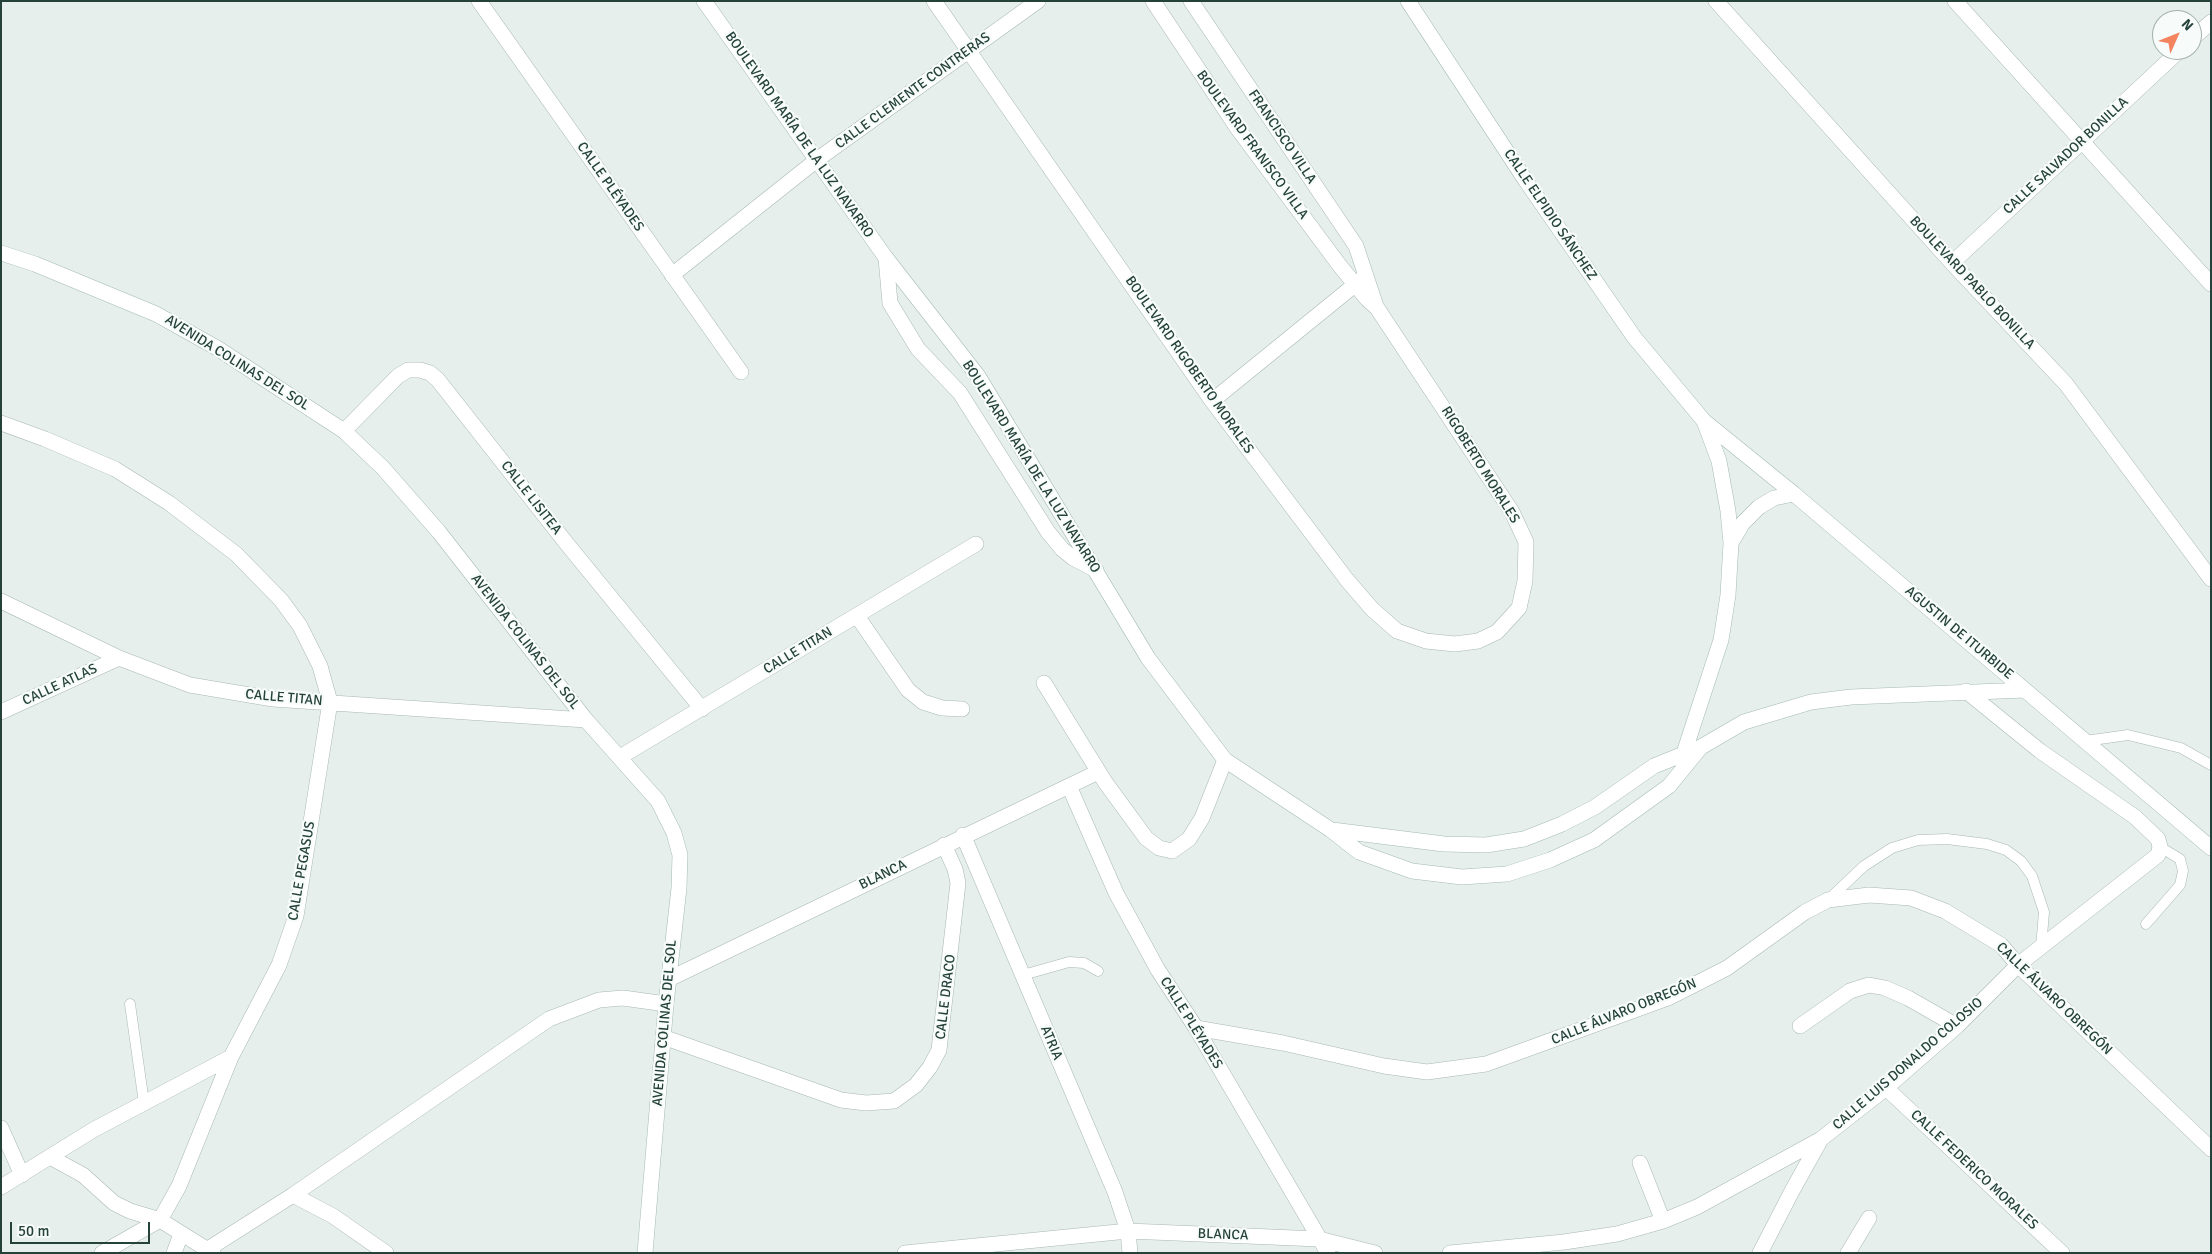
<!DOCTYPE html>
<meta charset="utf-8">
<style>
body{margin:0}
#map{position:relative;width:2212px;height:1254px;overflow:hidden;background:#e6efeb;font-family:Signika,sans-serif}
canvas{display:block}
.frame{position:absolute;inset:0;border:2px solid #24423a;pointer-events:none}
.north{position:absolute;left:2152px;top:10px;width:50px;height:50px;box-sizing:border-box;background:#f7fbf9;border:1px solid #a3b1ad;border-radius:50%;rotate:46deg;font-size:14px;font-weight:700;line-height:20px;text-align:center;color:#24423a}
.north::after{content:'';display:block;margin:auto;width:18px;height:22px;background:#f4845f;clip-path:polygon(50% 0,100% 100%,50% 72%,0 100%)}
.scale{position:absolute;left:10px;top:1222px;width:140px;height:22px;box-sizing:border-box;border:2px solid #24423a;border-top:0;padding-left:6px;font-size:15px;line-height:18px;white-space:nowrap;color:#24423a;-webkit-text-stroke:4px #f7fbf9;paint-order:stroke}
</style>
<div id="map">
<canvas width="2212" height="1254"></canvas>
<div class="frame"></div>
<div class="north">N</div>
<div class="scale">50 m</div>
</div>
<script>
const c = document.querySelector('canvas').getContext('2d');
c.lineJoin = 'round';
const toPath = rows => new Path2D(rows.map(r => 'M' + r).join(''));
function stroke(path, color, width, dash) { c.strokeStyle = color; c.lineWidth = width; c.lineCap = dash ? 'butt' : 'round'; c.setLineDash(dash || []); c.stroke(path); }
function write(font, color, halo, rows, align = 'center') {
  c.font = font + ' Signika,sans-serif'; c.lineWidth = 4.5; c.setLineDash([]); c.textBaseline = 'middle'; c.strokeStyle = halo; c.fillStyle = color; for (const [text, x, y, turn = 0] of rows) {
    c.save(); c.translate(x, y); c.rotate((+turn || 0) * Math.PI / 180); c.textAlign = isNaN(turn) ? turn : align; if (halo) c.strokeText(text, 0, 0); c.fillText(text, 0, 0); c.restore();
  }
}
const lane = toPath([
 [2085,741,2128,735,2181,748,2211,765],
 [1828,900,1864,866,1892,848,1918,840,1947,839,1987,844,2006,850,2021,861,2032,876,2044,912,2041,948],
 [2146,924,2180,885,2183,871,2180,859,2160,847],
 [1023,975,1069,962,1084,963,1098,971],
 [130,1004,144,1103]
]);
const street = toPath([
 [479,1,741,372],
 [934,1,1212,401,1347,580,1372,609,1397,631,1426,641,1455,644,1478,641,1497,632,1519,608,1525,581,1526,542,1512,512,1377,308,1367,299,1340,266,1238,129,1153,1],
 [1191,1,1356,246,1376,306],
 [1716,1,1952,263,2066,384,2211,579],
 [1955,1,2211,284],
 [2192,39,2211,22],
 [886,258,890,303,918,349,960,393,1048,532,1062,549,1073,558,1096,570],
 [1952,263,2180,50],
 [672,275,818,159,1038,1],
 [1212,401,1362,279],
 [1,423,45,439,115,469,169,503,236,554,281,600,300,626,320,666,330,702,296,916,279,965,231,1057,179,1186,160,1220],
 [344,431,398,376,408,370,420,370,430,373,438,380,567,544,702,709],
 [1,601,119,658,190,685,273,699,586,720],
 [857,616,908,690,923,702,942,708,962,709],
 [1044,683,1105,782,1146,838,1159,848,1172,851,1189,839,1202,818,1225,760],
 [1,712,119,658],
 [620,757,976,544],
 [1069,786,1116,893,1158,970,1196,1028,1328,1253],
 [963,835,1115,1192,1128,1231,1130,1253],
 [669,979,1098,772],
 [1800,1026,1850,991,1869,985,1885,988,1908,998,1957,1026],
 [1196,1028,1283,1043,1384,1066,1427,1072,1486,1064,1668,998,1727,968,1805,912,1828,900,1869,895,1911,898,1945,911,2001,945,2018,965,2211,1149],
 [663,1037,841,1100,866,1103,894,1101,916,1085,930,1067,939,1050,958,883,955,869,944,845],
 [1886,1088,2062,1253],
 [1,1128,22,1175],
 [50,1157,83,1175,114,1203,130,1211,160,1220,213,1253],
 [1640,1163,1663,1221],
 [1,1187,93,1130,231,1057],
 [293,1195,549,1019,599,1000,623,998,666,1004],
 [208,1249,293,1195,333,1216,386,1253],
 [102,1253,160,1220],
 [174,1253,181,1234],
 [905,1253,1128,1231,1319,1239,1375,1253],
 [1450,1253,1564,1242,1617,1234,1663,1221,1697,1207,1821,1139],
 [1760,1253,1792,1191,1821,1139,1886,1088,1957,1026,2018,965,2158,855,2160,847,2158,839,2135,817,2040,751,1966,691],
 [1848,1253,1869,1218]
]);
const secondary = toPath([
 [704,1,886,258,978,376,1148,658,1225,760,1331,830,1359,852,1412,871,1462,877,1507,874,1550,860,1594,840,1669,786,1701,747],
 [1408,1,1526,181,1634,337,1704,421,1794,494,2211,848],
 [1,253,35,264,156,314,217,348,344,431,383,468,439,532,586,720,658,801,674,833,680,855,679,888,666,1004,645,1253],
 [1731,543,1743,523,1759,507,1774,498,1794,494],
 [1687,760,1684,753,1721,640,1728,595,1731,543,1728,511,1719,461,1704,421],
 [1332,830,1444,844,1486,845,1524,839,1562,824,1595,807,1654,766,1701,747,1744,722,1811,702,1851,697,2025,690]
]);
const streetNames = [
 ["CALLE CLEMENTE CONTRERAS",913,91,-36],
 ["BOULEVARD MARÍA DE LA LUZ NAVARRO",799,135,55],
 ["FRANCISCO VILLA",1282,137,56],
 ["BOULEVARD FRANISCO VILLA",1252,145,54],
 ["CALLE SALVADOR BONILLA",2066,156,-43],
 ["CALLE PLÉYADES",610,187,55],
 ["CALLE ELPIDIO SÁNCHEZ",1550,215,56],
 ["BOULEVARD PABLO BONILLA",1972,283,47],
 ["AVENIDA COLINAS DEL SOL",237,363,32],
 ["BOULEVARD RIGOBERTO MORALES",1189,365,55],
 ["RIGOBERTO MORALES",1480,465,58],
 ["BOULEVARD MARÍA DE LA LUZ NAVARRO",1031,467,58],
 ["CALLE LISITEA",531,498,52],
 ["AGUSTIN DE ITURBIDE",1959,633,40],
 ["AVENIDA COLINAS DEL SOL",525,642,52],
 ["CALLE TITAN",798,651,-31],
 ["CALLE ATLAS",60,685,-25],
 ["CALLE TITAN",284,698,5],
 ["CALLE PEGASUS",302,871,-80],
 ["BLANCA",883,875,-26],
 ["CALLE DRACO",946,997,-83],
 ["CALLE ÁLVARO OBREGÓN",2054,999,44],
 ["CALLE ÁLVARO OBREGÓN",1624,1012,-22],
 ["AVENIDA COLINAS DEL SOL",665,1023,-85],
 ["CALLE PLÉYADES",1191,1023,58],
 ["ATRIA",1051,1043,67],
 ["CALLE LUIS DONALDO COLOSIO",1908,1064,-41],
 ["CALLE FEDERICO MORALES",1974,1170,43],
 ["BLANCA",1223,1235,2]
];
stroke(lane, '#a8b8b2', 11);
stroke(street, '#a8b8b2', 16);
stroke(secondary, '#a4bbb3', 16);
stroke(lane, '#fff', 10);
stroke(street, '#fff', 15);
stroke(secondary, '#fff', 15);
write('14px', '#24423a', '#f7fbf9', streetNames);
</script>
